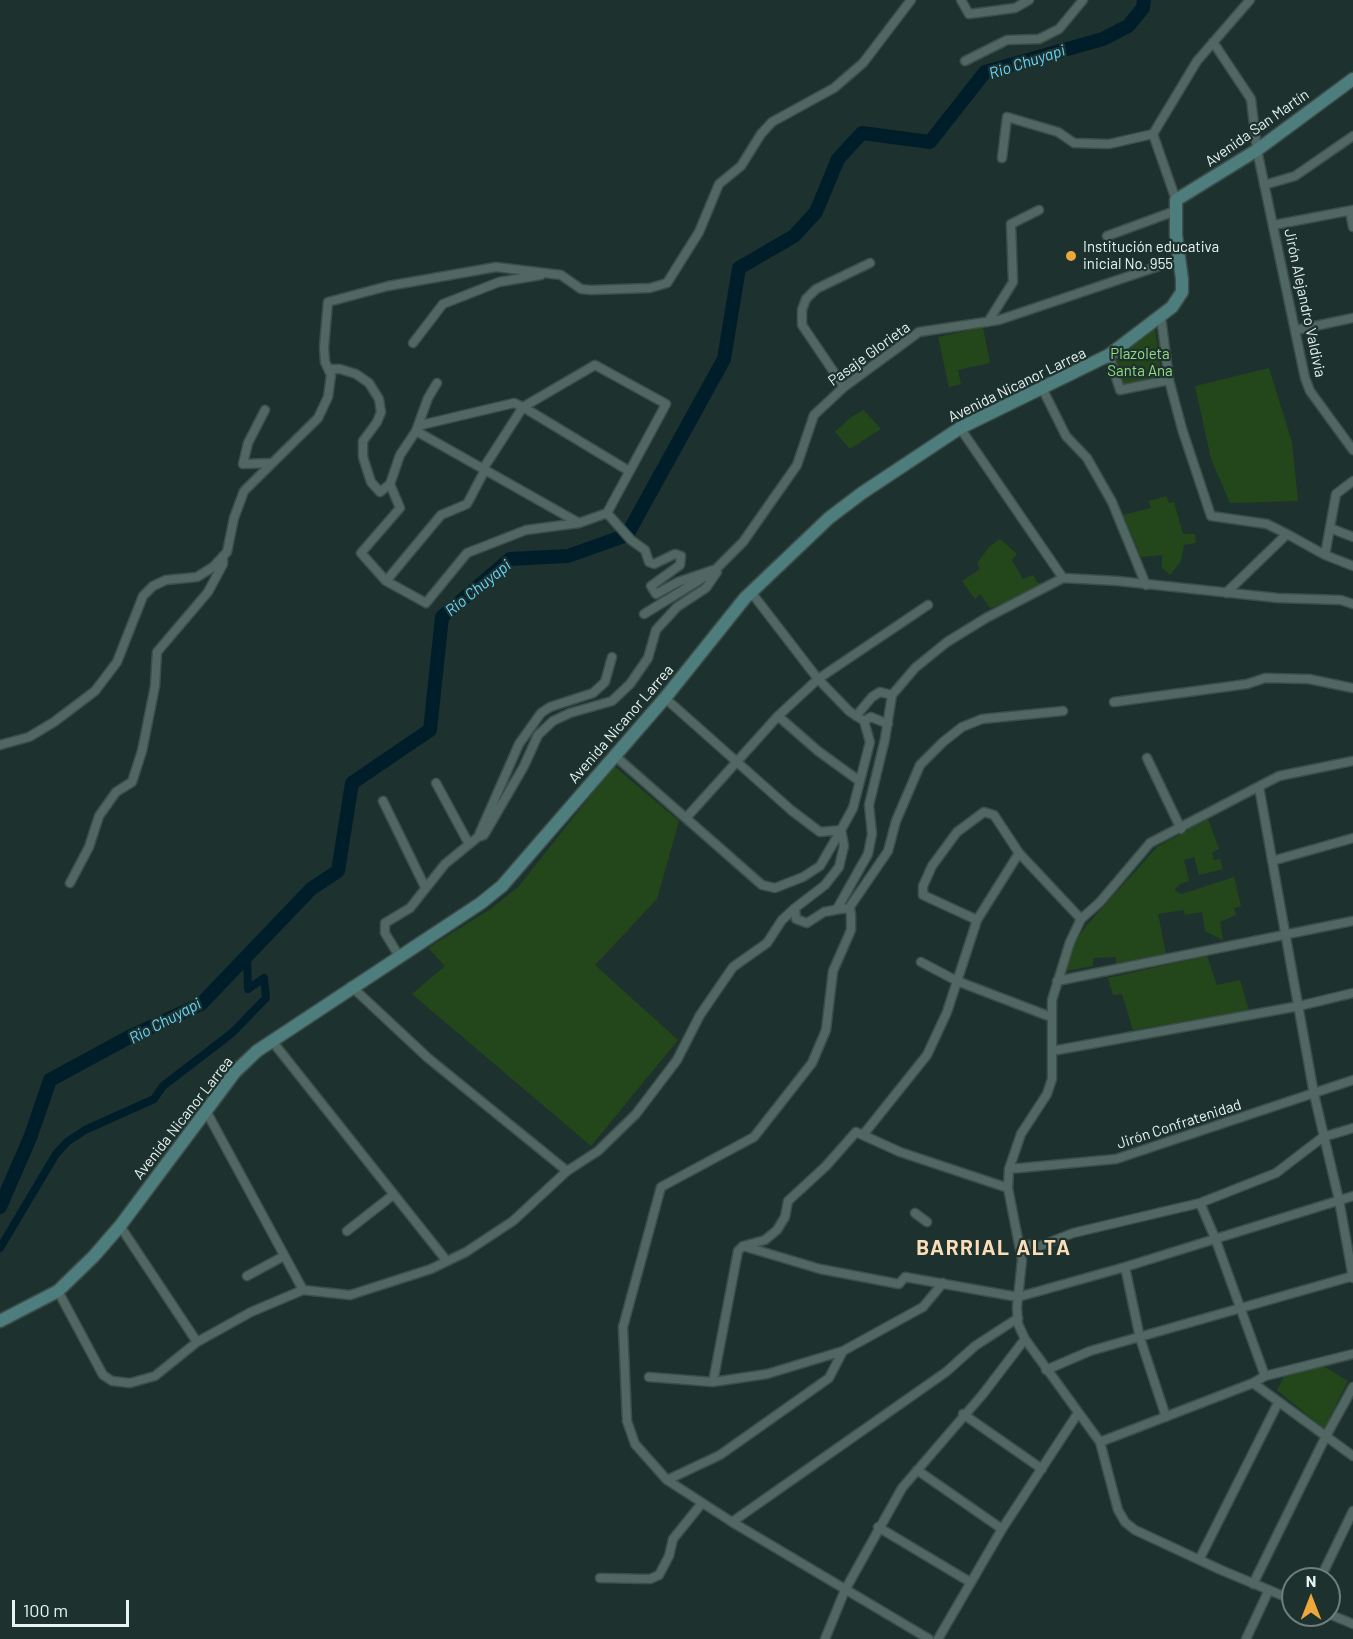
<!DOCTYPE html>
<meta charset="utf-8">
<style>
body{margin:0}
#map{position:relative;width:1353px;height:1639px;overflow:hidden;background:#1d322e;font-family:Barlow,sans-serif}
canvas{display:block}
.north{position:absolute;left:1281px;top:1567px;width:60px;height:60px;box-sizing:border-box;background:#1d322e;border:2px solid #6e7f7c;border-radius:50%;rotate:0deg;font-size:16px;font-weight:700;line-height:24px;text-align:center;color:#e7f3f0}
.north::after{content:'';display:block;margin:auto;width:21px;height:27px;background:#eda83b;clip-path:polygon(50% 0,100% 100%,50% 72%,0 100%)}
.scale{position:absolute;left:12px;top:1600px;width:117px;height:27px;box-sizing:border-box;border:3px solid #e7f3f0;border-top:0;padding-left:8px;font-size:18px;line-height:21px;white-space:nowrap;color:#e7f3f0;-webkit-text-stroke:4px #1d322e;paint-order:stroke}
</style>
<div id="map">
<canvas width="1353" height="1639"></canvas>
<div class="north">N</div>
<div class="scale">100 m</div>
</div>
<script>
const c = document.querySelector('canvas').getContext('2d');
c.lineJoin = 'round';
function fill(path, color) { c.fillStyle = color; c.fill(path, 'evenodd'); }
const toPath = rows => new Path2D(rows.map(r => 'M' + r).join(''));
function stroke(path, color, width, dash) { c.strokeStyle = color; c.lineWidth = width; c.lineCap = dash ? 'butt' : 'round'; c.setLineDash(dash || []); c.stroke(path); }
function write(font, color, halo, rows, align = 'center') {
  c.font = font + ' Barlow,sans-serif'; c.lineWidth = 4.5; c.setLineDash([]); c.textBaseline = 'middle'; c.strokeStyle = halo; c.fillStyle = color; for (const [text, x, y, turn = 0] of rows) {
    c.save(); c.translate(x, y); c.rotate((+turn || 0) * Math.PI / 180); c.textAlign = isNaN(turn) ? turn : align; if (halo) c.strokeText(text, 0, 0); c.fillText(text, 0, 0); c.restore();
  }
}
const green = toPath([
 [983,327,990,363,958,370,961,384,949,387,938,337],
 [1155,329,1162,377,1123,385,1115,356],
 [1269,368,1292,442,1298,501,1230,503,1211,459,1195,386],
 [864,410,881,429,850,449,835,432,851,417],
 [1166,496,1169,503,1174,502,1183,534,1195,534,1196,543,1184,545,1181,561,1170,575,1162,568,1162,555,1141,557,1123,515,1151,508,1149,501],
 [1000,539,1017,554,1012,560,1023,579,1033,575,1038,583,1048,583,1020,598,990,608,980,594,975,599,962,581,980,569,977,563,990,546],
 [614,766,679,821,657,899,595,965,678,1040,591,1146,412,994,445,966,428,948,492,908,519,886],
 [1208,819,1219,849,1212,852,1214,860,1220,859,1223,869,1199,875,1194,857,1184,860,1189,881,1180,884,1174,890,1182,894,1234,877,1241,906,1234,908,1236,915,1220,922,1223,940,1205,931,1202,912,1185,915,1184,910,1158,914,1166,954,1116,963,1116,957,1093,958,1093,966,1065,971,1072,946,1086,926,1157,847],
 [1207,956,1217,985,1240,980,1249,1011,1133,1030,1122,994,1113,995,1108,978],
 [1323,1366,1348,1381,1324,1429,1277,1390,1284,1377]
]);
const canal = toPath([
 [0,1248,56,1154,67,1142,85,1130,154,1099,163,1086,232,1033,266,998,264,978,248,989,247,957]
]);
const river = toPath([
 [0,1207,30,1138,50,1080,131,1036,201,1004,311,889,338,871,352,783,430,730,442,617,510,559,568,556,627,535,724,359,739,268,794,236,816,212,838,159,862,133,930,142,985,72,1103,39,1128,26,1143,8,1144,0]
]);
const minor = toPath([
 [961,0,969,14,1015,8,1029,0],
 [1213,42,1251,99,1257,150,1305,378,1310,391,1353,450],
 [965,61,1007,40,1039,39,1059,29,1083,0],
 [1002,158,1007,117,1058,132,1074,143,1109,144,1153,134],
 [1264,185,1295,176,1353,136],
 [1176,200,1153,134,1197,61,1250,0],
 [1350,211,1353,227],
 [1274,225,1353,210],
 [1107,236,1175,211],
 [1161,317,1169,380],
 [988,322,1013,282,1011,224,1039,210],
 [1296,330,1353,318],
 [413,343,443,304,499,282,541,275],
 [1109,355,1120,390,1169,380,1182,429,1211,516,1267,524,1287,534],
 [329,369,340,369,356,374,369,383,379,399,381,412,377,422,363,441,363,457,371,482,380,492,390,484,400,455,416,431,421,425,514,403,523,407,595,365,666,404,607,513,579,523,416,431,428,398,437,383],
 [844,387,802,325,802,310,806,299,816,289,870,263],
 [1042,388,1066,436,1087,458,1112,502,1146,585],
 [265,410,248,443,243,464,271,463],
 [960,428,1063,578],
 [483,469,523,407,629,471],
 [390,484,400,508,361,553,386,581,441,515,467,504,485,470],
 [607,513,631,540,645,550,649,562,654,564,675,554,681,556,680,565,651,586,656,594,678,582,716,569,743,542,797,465,814,415,844,387,919,332,999,320,1180,259],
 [1330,528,1353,537],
 [1325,555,1336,494,1353,481],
 [386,581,426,603,467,553,526,530,579,523],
 [751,592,818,679,849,711,864,721,871,717,888,724],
 [1226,593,1287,534,1325,555,1353,566],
 [644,614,706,576],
 [665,698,791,810,820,832,841,830,853,808,870,742,864,721],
 [1114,702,1247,684,1265,678,1309,679,1353,688],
 [778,716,818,751,858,780],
 [856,716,872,697,880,692,892,695],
 [0,745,29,737,54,722,95,691,117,662,143,596,153,586,166,580,197,577,213,567,227,552,234,518,244,491,318,418,328,397,331,375,325,362,324,347,328,302,388,286,496,267,561,275,581,289,591,290,650,288,667,283,699,232,719,184,741,166,761,134,772,122,834,88,863,63,911,0],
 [614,755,762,885,775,888,803,877,820,866,841,830],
 [1147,758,1181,829],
 [436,783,469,844],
 [1259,787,1314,1094,1339,1200,1353,1278],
 [383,801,425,887],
 [686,818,778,716,818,679,928,605],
 [841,830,844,846,839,867,825,885,795,908,796,919,807,923,824,912,840,909,850,908,851,915,851,930,833,971,826,1030,812,1063,754,1137,661,1187,623,1327,627,1421,635,1444,667,1480,732,1522,929,1639],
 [478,837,484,835,524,766,538,735,553,721,570,713,612,701,630,684,648,658,656,630,677,607,706,588,717,572,716,569],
 [1019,853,1081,919],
 [1272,861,1353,838],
 [70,883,89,847,99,816,116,792,132,782,142,751,155,686,157,652,208,592,223,564,223,556],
 [849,908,888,851,896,821,920,765,943,742,962,727,982,719,1063,711],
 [837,909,868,854,872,834,869,805,885,739,892,695,915,668,947,642,986,618,1063,578,1118,581,1278,598,1341,600,1353,604],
 [399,956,385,933,385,923,410,908,445,864,478,837,519,744,541,713,550,707,593,693,605,682,612,657],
 [921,962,957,981,1051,1017],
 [1057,981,1353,921],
 [351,986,428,1058,567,1171],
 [272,1041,446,1260],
 [1052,1051,1299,1006,1353,993],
 [205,1109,303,1290],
 [863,1135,927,1055,947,1012,977,920,1019,853,994,815,984,812,957,832,932,866,923,886,923,895,977,920],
 [1009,1169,1116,1159,1353,1080],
 [1200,1203,1215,1238,1265,1376],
 [915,1213,927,1222],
 [120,1226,197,1342],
 [347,1231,393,1195],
 [1019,1244,1040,1246,1073,1233,1200,1203,1276,1173,1323,1137,1353,1128],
 [743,1246,820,1269,899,1284,905,1277,1018,1297,1125,1267,1353,1196],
 [1125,1267,1140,1338,1166,1417],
 [247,1276,284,1256],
 [58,1291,103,1375,112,1381,130,1383,155,1376,197,1342,251,1312,303,1290,350,1295,431,1269,466,1252,513,1221,567,1171,598,1151,636,1114,677,1060,700,1015,733,967,767,943,782,920,795,908],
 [1046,1370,1090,1351,1353,1276],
 [649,1377,713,1382,767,1374,843,1351,923,1307,943,1283],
 [713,1382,738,1251,743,1246,765,1240,777,1230,785,1217,788,1201,826,1166,856,1132,900,1152,1008,1188],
 [1253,1383,1353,1456],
 [963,1414,1042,1469],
 [1100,1442,1253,1383,1265,1376,1353,1354],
 [917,1470,1002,1529],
 [667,1480,720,1455,829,1378,843,1351],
 [732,1522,946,1372,975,1346,1018,1318],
 [878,1527,970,1582],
 [1200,1558,1278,1403],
 [600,1578,650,1579,659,1575,669,1556,673,1539,702,1503],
 [1320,1579,1353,1511],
 [1253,1584,1326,1436,1353,1387],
 [1293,1600,1221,1570,1135,1530,1125,1522,1118,1510,1100,1442,1025,1339,1018,1324,1017,1307,1022,1260,1008,1188,1009,1169,1021,1134,1047,1094,1052,1079,1052,1000,1070,942,1081,919,1100,902,1150,843,1279,776,1353,761],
 [1329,1614,1353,1624],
 [825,1639,845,1590,902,1488,983,1394,1025,1339],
 [938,1639,1002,1529,1078,1413],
 [1246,1639,1268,1592]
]);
const secondary = toPath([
 [0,1321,58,1291,94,1256,120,1226,235,1072,257,1051,481,903,502,886,665,698,745,598,829,518,862,493,960,428,1109,355,1172,307,1182,292,1182,279,1176,235,1176,200,1257,150,1353,79]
]);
const markers = [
 [1071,256,6,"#eda83b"]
];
const streetNames = [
 ["Avenida San Martín",1257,128,-35],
 ["Jirón Alejandro Valdivia",1305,303,78],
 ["Pasaje Glorieta",869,354,-36],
 ["Avenida Nicanor Larrea",1017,385,-26],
 ["Avenida Nicanor Larrea",621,724,-49],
 ["Avenida Nicanor Larrea",183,1118,-52],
 ["Jirón Confratenidad",1179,1124,-18]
];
const poiNames = [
 ["Institución educativa",1083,247],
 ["inicial No. 955",1083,264]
];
const parkNames = [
 ["Plazoleta",1140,354],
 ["Santa Ana",1140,371]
];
const waterNames = [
 ["Rio Chuyapi",1027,62,-18],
 ["Rio Chuyapi",478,588,-39],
 ["Rio Chuyapi",165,1021,-28]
];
const districtNames = [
 ["BARRIAL ALTA",994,1248]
];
fill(green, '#24461b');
stroke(canal, '#001e29', 8);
stroke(river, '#001e29', 14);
stroke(minor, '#3c4d4a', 11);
stroke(secondary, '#3c4d4a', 15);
stroke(minor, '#516763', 8);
stroke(secondary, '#4d7d7c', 12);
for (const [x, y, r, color] of markers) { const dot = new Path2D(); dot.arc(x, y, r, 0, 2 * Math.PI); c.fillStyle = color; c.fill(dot); stroke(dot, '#1d322e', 2); }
write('15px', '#e7f3f0', '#1d322e', streetNames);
write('15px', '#e7f3f0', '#1d322e', poiNames, 'left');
write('15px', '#94dc81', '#1d322e', parkNames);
write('italic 16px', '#68d4fc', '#1d322e', waterNames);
c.letterSpacing = '1.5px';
write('bold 21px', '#faddb6', '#1d322e', districtNames);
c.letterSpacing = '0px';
</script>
